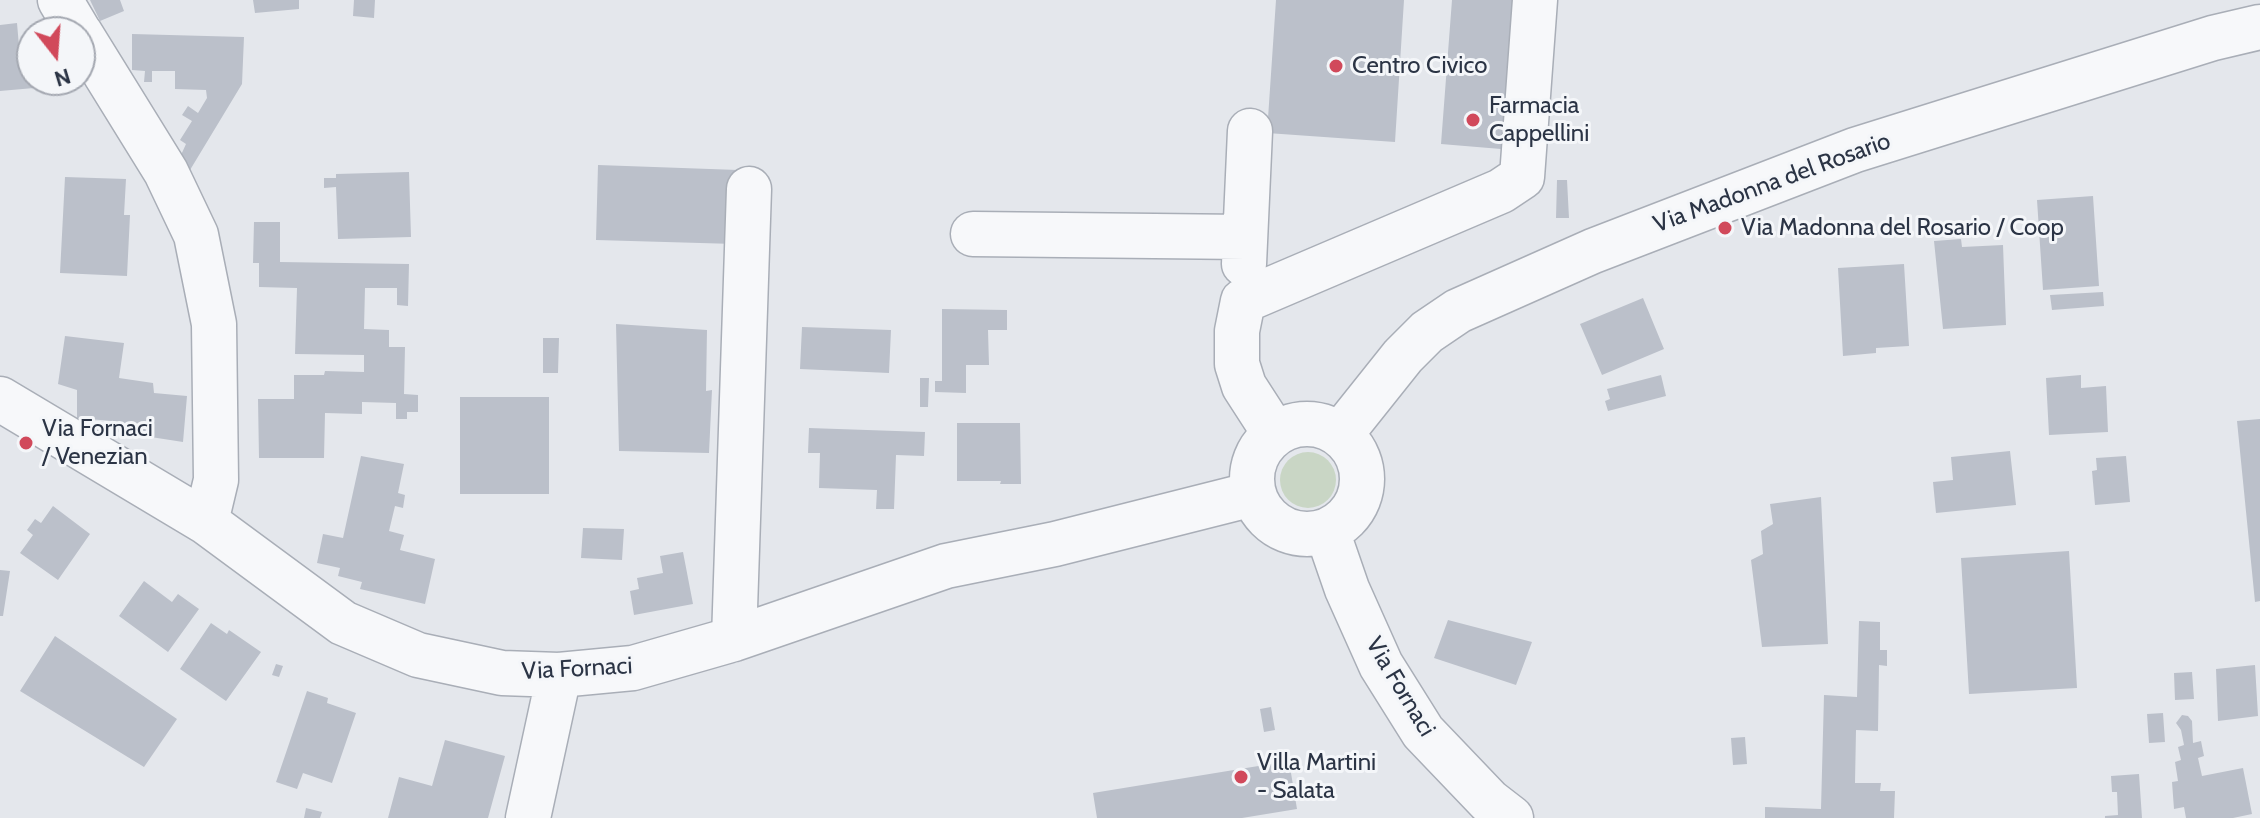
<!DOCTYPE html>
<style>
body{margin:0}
#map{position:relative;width:2260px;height:818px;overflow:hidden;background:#e4e7ec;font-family:Cabin,sans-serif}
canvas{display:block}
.north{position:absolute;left:16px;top:16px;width:80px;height:80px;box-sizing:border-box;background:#f4f6f9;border:2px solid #a4a8b1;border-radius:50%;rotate:163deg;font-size:22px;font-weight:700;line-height:32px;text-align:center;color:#2b3445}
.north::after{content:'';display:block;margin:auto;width:28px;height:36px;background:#d1495b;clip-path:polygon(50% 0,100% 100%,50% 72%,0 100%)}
</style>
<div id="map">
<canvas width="2260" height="818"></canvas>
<div class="north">N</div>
</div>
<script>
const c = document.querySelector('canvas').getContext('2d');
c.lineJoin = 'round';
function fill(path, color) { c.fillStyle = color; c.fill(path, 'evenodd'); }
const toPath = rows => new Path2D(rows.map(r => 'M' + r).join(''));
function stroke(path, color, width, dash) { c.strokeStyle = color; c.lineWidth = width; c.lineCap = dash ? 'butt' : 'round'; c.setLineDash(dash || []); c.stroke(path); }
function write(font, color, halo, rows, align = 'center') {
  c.font = font + ' Cabin,sans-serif'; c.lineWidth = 6; c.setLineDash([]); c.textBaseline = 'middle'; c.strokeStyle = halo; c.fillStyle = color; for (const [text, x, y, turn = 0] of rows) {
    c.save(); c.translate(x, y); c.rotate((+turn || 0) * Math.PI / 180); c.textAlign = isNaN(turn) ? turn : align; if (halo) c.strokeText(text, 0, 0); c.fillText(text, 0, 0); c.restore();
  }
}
const green = toPath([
 '1280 480a28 28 0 1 1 56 0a28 28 0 1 1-56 0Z'
]);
const building = toPath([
 [90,0,120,0,124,11,100,21],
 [253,0,299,0,299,9,255,13],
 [354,0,375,0,374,18,353,16],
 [1276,0,1404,0,1395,142,1267,133],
 [1452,0,1513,0,1501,149,1441,144],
 [17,23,20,58,31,57,34,88,0,91,0,25],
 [132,34,244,37,242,84,190,170,181,155,186,144,180,140,192,121,182,115,188,106,198,113,207,98,206,90,175,89,175,71,152,71,152,82,144,82,145,71,132,70],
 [598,165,738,170,735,244,596,240],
 [409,172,411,237,338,239,336,187,324,188,324,178,336,178,336,174],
 [65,177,126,179,124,215,130,215,127,276,60,273],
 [1557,180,1567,180,1569,218,1556,218],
 [2093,196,2099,286,2043,290,2037,200],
 [254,222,280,222,280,262,409,264,408,306,397,305,397,288,365,288,364,329,389,330,389,347,405,347,404,394,418,395,418,412,407,412,407,419,396,419,396,403,362,402,362,414,325,413,324,458,259,458,258,399,294,399,294,375,324,375,325,371,364,372,364,355,295,354,297,288,259,287,259,263,253,263],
 [1961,239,1962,247,2003,245,2006,325,1943,329,1934,241],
 [1904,264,1909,346,1876,348,1876,353,1843,356,1838,268],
 [2103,292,2104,306,2052,310,2050,295],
 [1643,298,1664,349,1602,375,1580,324],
 [942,309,1007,310,1007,330,988,330,989,365,966,365,966,393,935,392,935,381,942,381],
 [616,324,707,330,706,391,712,390,709,453,619,451],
 [802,327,891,330,889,373,800,369],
 [65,336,124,343,119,378,153,383,154,393,187,396,183,442,112,431,112,421,77,418,77,390,58,384],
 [543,338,559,338,558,373,543,373],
 [1661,375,1666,396,1608,411,1605,401,1610,399,1607,389],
 [2081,375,2081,388,2106,386,2108,432,2049,435,2046,378],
 [920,378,929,378,928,407,920,407],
 [460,397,549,397,549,494,460,494],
 [2260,419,2260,601,2255,602,2237,421],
 [957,423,1020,423,1021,484,1000,484,1001,481,957,481],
 [809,428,925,432,924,456,896,455,894,509,876,509,877,490,819,488,820,453,808,453],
 [2010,451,2016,505,1936,513,1933,482,1953,480,1951,457],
 [361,456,404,464,398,493,405,495,403,508,395,506,389,531,404,535,400,550,435,559,425,604,360,589,362,582,338,576,340,568,317,563,323,534,343,538],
 [2126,456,2130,502,2095,505,2092,471,2097,470,2096,458],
 [1821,497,1828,644,1762,647,1751,560,1763,554,1761,531,1773,524,1770,504],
 [53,506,90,534,58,580,20,553,33,535,27,530,35,519,41,523],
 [583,528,624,529,622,560,581,558],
 [2069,551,2077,688,1969,694,1961,558],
 [683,552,693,604,634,615,630,591,639,589,637,578,663,573,660,556],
 [0,570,10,571,3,616,0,616],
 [144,581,172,602,178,594,199,609,168,652,119,616],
 [1448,620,1532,642,1516,685,1434,658],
 [1859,621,1880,622,1880,650,1887,650,1887,666,1879,665,1878,731,1856,730,1855,783,1881,783,1880,791,1895,791,1894,818,1765,818,1765,807,1821,809,1824,695,1857,697],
 [211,623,227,634,229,630,261,652,226,701,180,669],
 [55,636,177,719,144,767,20,691],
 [276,664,283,666,279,677,272,675],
 [2255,665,2258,716,2218,721,2216,669],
 [2192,672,2194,699,2175,700,2174,673],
 [307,691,328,698,327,703,356,713,332,783,303,773,297,789,276,782],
 [1271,707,1275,730,1264,732,1260,709],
 [2163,713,2165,742,2149,743,2147,714],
 [2182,715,2188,716,2192,721,2193,743,2201,741,2204,756,2198,758,2202,776,2243,768,2252,814,2233,818,2186,818,2184,807,2174,809,2172,782,2178,781,2175,762,2181,760,2178,747,2184,745,2181,730,2176,723],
 [1745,737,1747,764,1733,765,1731,738],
 [445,740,505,756,488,818,388,818,399,777,432,786],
 [1289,761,1297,809,1242,818,1097,818,1093,793],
 [2139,774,2142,818,2105,818,2105,816,2118,815,2117,792,2112,792,2111,776],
 [306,808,322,812,320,818,304,818]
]);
const minor = toPath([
 [60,0,79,32],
 [80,33,166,172,196,235,214,324,216,480,206,522],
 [973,234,1245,237],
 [1244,264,1250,131],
 [0,399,206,522,343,623,418,655,502,673,559,675,633,668,734,639,946,566,1055,544,1253,494],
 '1252 479a55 55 0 1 1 110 0a55 55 0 1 1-110 0Z',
 [1275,434,1244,386,1237,364,1237,331,1243,301,1501,191,1522,177,1535,0],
 [1340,435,1403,356,1427,332,1458,311,1593,251,1855,150,2213,38,2260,27],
 [1327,531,1347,589,1381,665,1423,732,1489,801,1511,818],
 [734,639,749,189],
 [528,818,559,675]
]);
const markers = [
 [1336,66,8,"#d1495b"],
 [1473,120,8,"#d1495b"],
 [1725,228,8,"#d1495b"],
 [26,443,8,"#d1495b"],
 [1241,777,8,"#d1495b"]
];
const poiNames = [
 ["Centro Civico",1352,66],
 ["Farmacia",1489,106],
 ["Cappellini",1489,134],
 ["Via Madonna del Rosario / Coop",1741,228],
 ["Via Fornaci",42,429],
 ["/ Venezian",42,457],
 ["Villa Martini",1257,763],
 ["- Salata",1257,791]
];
const streetNames = [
 ["Via Madonna del Rosario",1772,183,-20],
 ["Via Fornaci",577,669,-3],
 ["Via Fornaci",1400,687,59]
];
fill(green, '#c9d6c5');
fill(building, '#bbc0ca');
stroke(minor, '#a9aeb7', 47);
stroke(minor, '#f7f8fa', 44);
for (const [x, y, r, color] of markers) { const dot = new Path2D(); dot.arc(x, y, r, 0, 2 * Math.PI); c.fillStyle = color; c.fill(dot); stroke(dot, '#f4f6f9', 3); }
write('24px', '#2b3445', '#f4f6f9', poiNames, 'left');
write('24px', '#2b3445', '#f4f6f9', streetNames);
</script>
